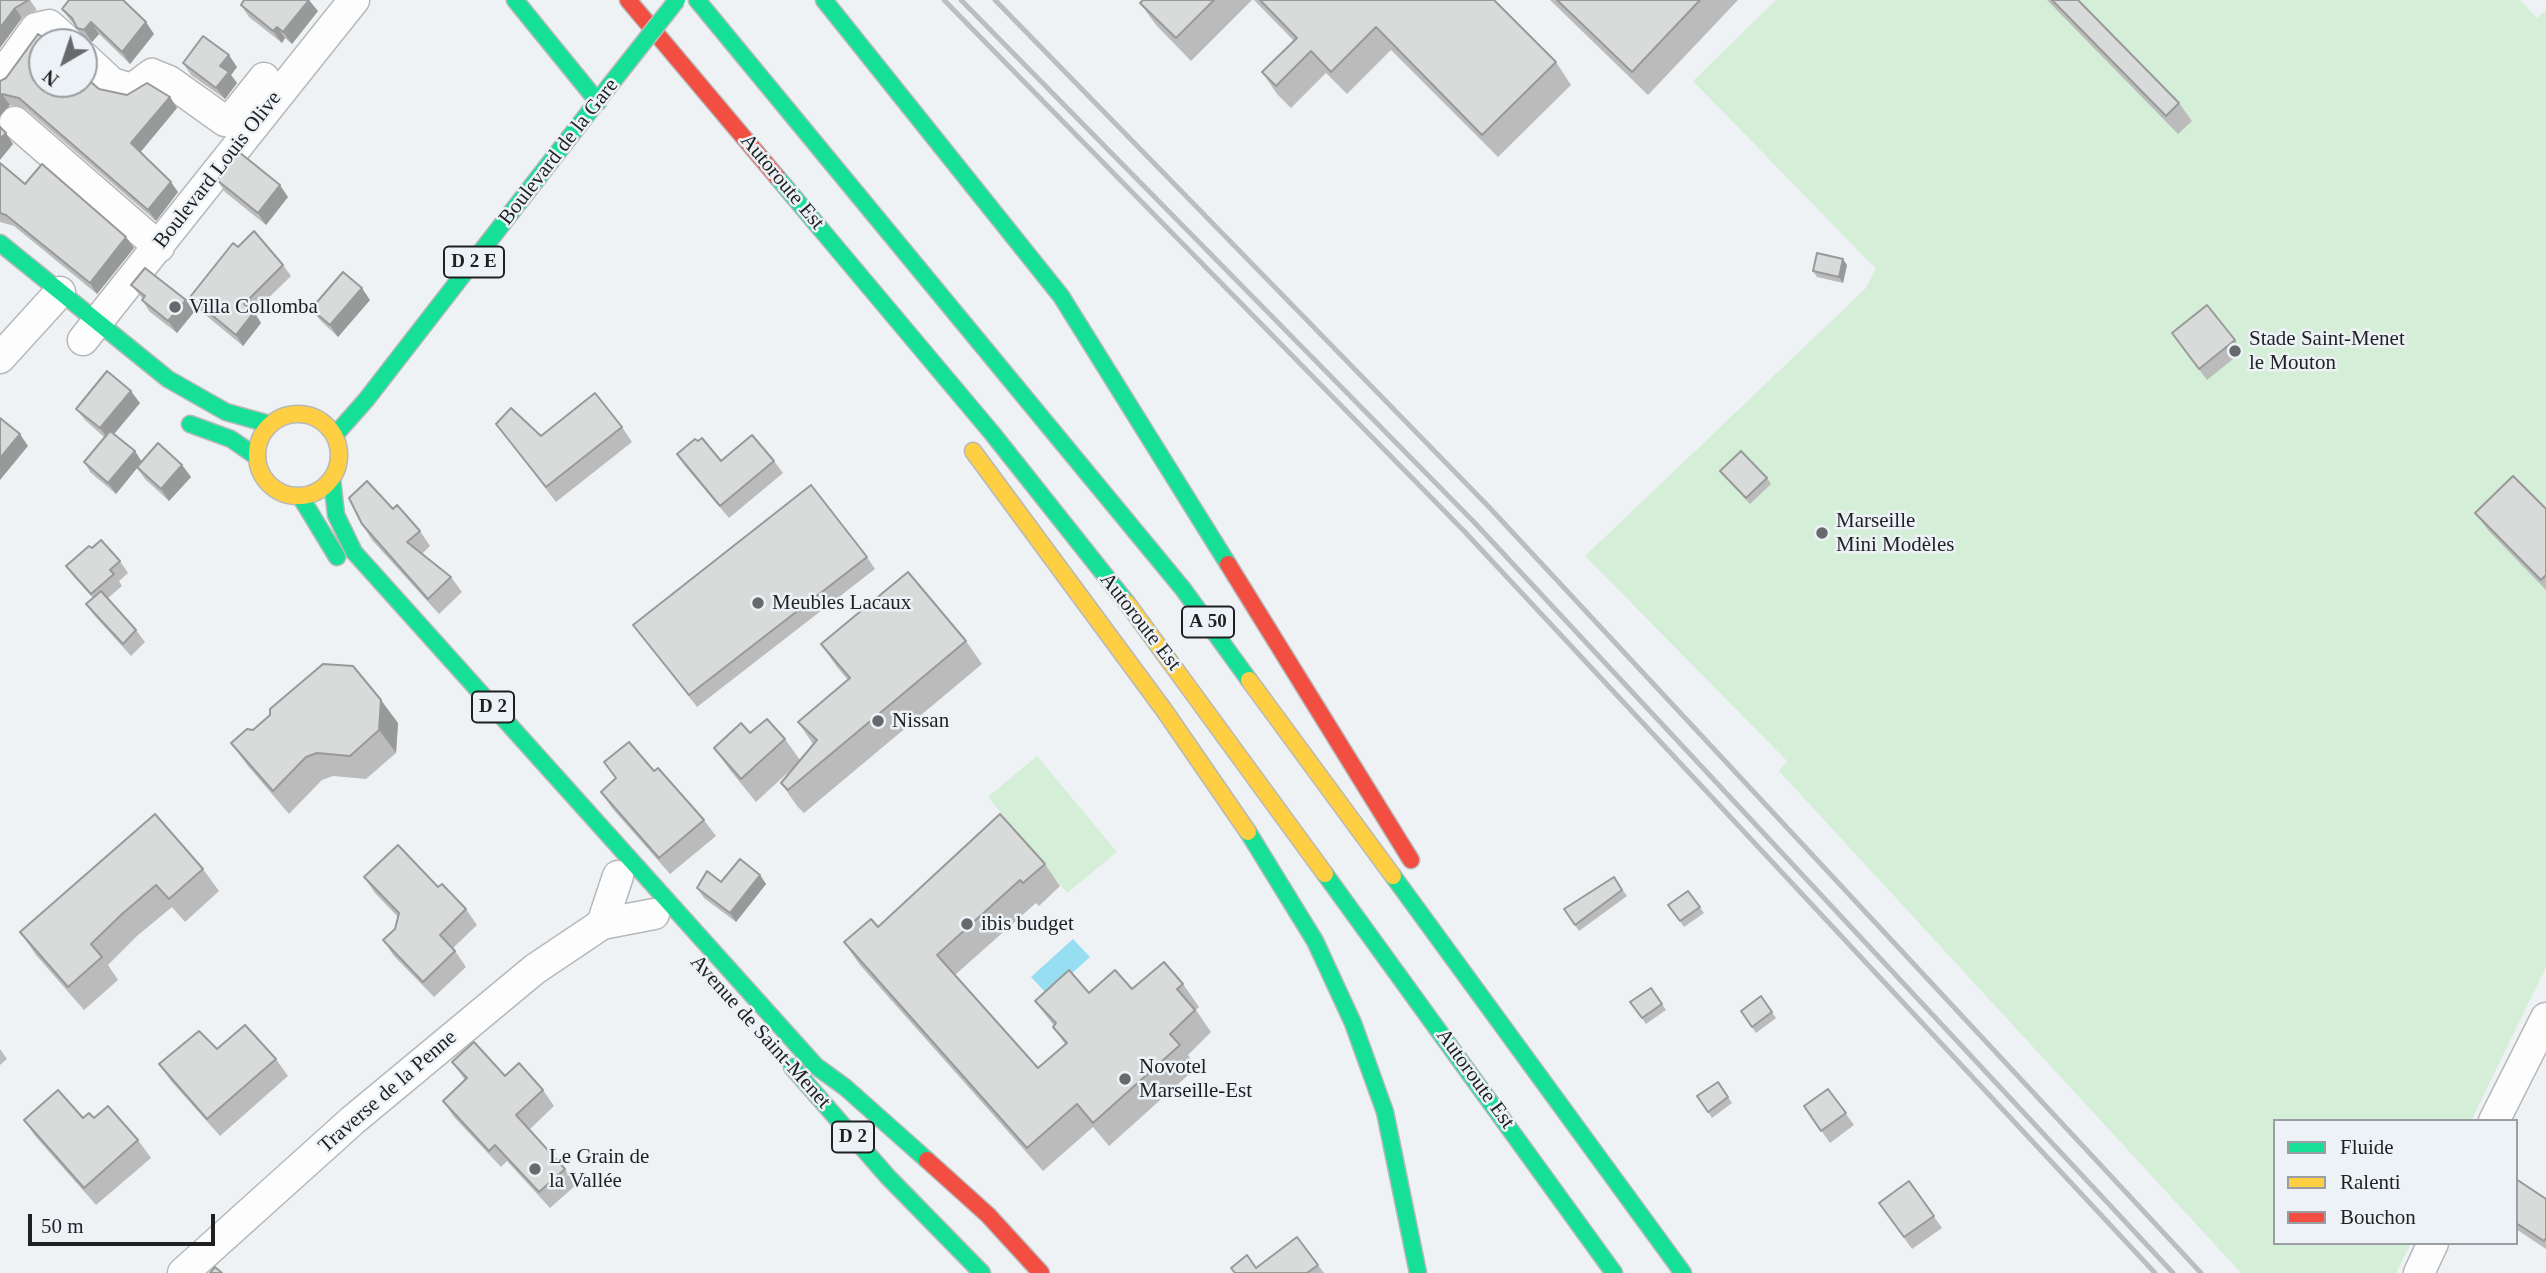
<!DOCTYPE html>
<meta charset="utf-8">
<style>
body{margin:0}
#map{position:relative;width:2546px;height:1273px;overflow:hidden;background:#eff2f5;font-family:Georgia,serif}
canvas{display:block}
.legend{position:absolute;left:2273px;top:1119px;width:245px;height:126px;box-sizing:border-box;background:#edf2f7;border:2px solid #9a9ea2;margin:0;padding:9px 12px;list-style:none;font-size:21px;color:#1e2022}
.legend li{display:flex;align-items:center;gap:14px;height:35px}
.legend b{width:35px;border:2px solid #9a9ea2}
.north{position:absolute;left:28px;top:28px;width:70px;height:70px;box-sizing:border-box;background:#edf2f7;border:2px solid #9a9ea2;border-radius:50%;rotate:219deg;font-size:19px;font-weight:700;line-height:28px;text-align:center;color:#1e2022}
.north::after{content:'';display:block;margin:auto;width:24px;height:32px;background:#676a6c;clip-path:polygon(50% 0,100% 100%,50% 72%,0 100%)}
.scale{position:absolute;left:28px;top:1214px;width:187px;height:32px;box-sizing:border-box;border:4px solid #1e2022;border-top:0;padding-left:9px;font-size:21px;line-height:24px;white-space:nowrap;color:#1e2022;-webkit-text-stroke:5px #edf2f7;paint-order:stroke}
</style>
<div id="map">
<canvas width="2546" height="1273"></canvas>
<ul class="legend">
<li><b style="height:9px;background:#16e098"></b>Fluide</li>
<li><b style="height:9px;background:#ffcf43"></b>Ralenti</li>
<li><b style="height:9px;background:#f24e42"></b>Bouchon</li>
</ul>
<div class="north">N</div>
<div class="scale">50 m</div>
</div>
<script>
const c = document.querySelector('canvas').getContext('2d');
c.lineJoin = 'round';
function fill(path, color) { c.fillStyle = color; c.fill(path, 'evenodd'); }
const toPath = rows => new Path2D(rows.map(r => 'M' + r).join(''));
function stroke(path, color, width, dash) { c.strokeStyle = color; c.lineWidth = width; c.lineCap = dash ? 'butt' : 'round'; c.setLineDash(dash || []); c.stroke(path); }
function write(font, color, halo, rows, align = 'center') {
  c.font = font + ' Georgia,serif'; c.lineWidth = 5; c.setLineDash([]); c.textBaseline = 'middle'; c.strokeStyle = halo; c.fillStyle = color; for (const [text, x, y, turn = 0] of rows) {
    c.save(); c.translate(x, y); c.rotate((+turn || 0) * Math.PI / 180); c.textAlign = isNaN(turn) ? turn : align; if (halo) c.strokeText(text, 0, 0); c.fillText(text, 0, 0); c.restore();
  }
}
const green = toPath([
 [1776,0,2520,0,2537,18,2546,10,2546,967,2471,1121,2275,1121,2275,1243,2411,1243,2396,1273,2241,1273,1779,771,1787,761,1585,556,1865,289,1876,269,1693,81],
 [1037,756,1117,852,1067,893,988,797]
]);
const water = toPath([
 [1073,939,1090,957,1048,995,1031,977]
]);
const street = toPath([
 [84,57,112,83,132,89,152,74,169,81,225,121,232,118,264,78],
 [0,78,36,28,49,25,68,42],
 [15,122,159,247],
 [83,340,354,0],
 [0,358,60,292],
 [602,924,618,876],
 [2494,1121,2546,1018],
 [183,1273,353,1120,535,969,602,924,654,914],
 [2419,1273,2433,1243]
]);
const fast = toPath([
 [515,0,598,102],
 [697,0,1183,589,1249,680],
 [824,0,1061,296,1228,564],
 [777,177,992,433,1127,603],
 [0,243,168,379,226,412,269,424],
 [190,424,231,439,257,457],
 [335,435,366,400,610,85],
 [332,479,336,515,354,552,816,1066,846,1088,927,1160],
 [300,496,337,557],
 [1248,832,1315,941,1353,1023,1385,1112,1418,1273],
 [1325,874,1614,1273],
 [1393,876,1683,1273],
 [792,1067,888,1177,982,1273]
]);
const slow = toPath([
 '257 455a41 41 0 1 1 82 0a41 41 0 1 1-82 0Z',
 [973,451,1164,710,1248,832],
 [1127,603,1325,874],
 [1249,680,1393,876]
]);
const jam = toPath([
 [628,0,777,177],
 [1228,564,1411,860],
 [927,1160,988,1215,1041,1273]
]);
const rail = toPath([
 [944,0,1464,531,2155,1273],
 [961,0,1473,521,2173,1273],
 [995,0,1488,506,2201,1273]
]);
const fastBridge = toPath([
 [610,85,677,0]
]);
const wall = toPath([
 [0,0,30,0,37,10,22,18],
 [1143,0,1252,0,1191,61,1156,25,1140,3],
 [1254,0,1494,0,1556,62,1571,85,1498,157,1391,50,1347,94,1326,73,1291,108,1277,94,1262,72,1294,41],
 [1550,0,1738,0,1648,95],
 [2047,0,2078,0,2179,103,2192,121,2178,134],
 [241,5,318,11,292,44,285,38,282,43,249,17],
 [62,9,154,34,130,64,99,34,92,42,85,40,75,25,70,20],
 [42,42,99,89,127,95,170,97,177,108,140,152,178,192,156,221,26,109,10,105,0,116,0,81,6,78],
 [183,63,237,67,231,75,237,83,225,99,191,75],
 [0,163,25,184,126,237,134,248,97,294,14,226,0,222],
 [217,180,288,197,266,225,225,192],
 [238,247,283,265,291,276,254,312,261,323,243,346,197,308,190,297],
 [1847,265,1843,283,1817,277,1813,271],
 [131,285,186,300,194,312,177,333,150,312,142,300,143,299],
 [370,300,338,337,320,320,311,309],
 [2172,333,2235,340,2243,351,2207,380],
 [140,403,114,434,142,462,182,465,191,477,169,501,145,479,137,468,116,494,91,473,84,462,104,437,85,420,76,409],
 [496,424,541,436,622,427,632,442,556,502],
 [677,454,721,461,774,461,783,473,729,518,685,466],
 [1720,471,1767,478,1771,484,1750,504,1725,477],
 [393,509,420,531,430,546,422,554,451,577,462,592,439,614,372,540,362,524],
 [2546,509,2546,590,2488,530,2475,513],
 [92,548,120,561,128,573,119,581,122,586,108,598,136,630,145,642,131,656,94,615,86,604,93,598,74,577,66,566],
 [867,557,875,569,697,707,633,625],
 [966,641,982,664,804,813,797,806,781,783,796,765,756,802,730,770,714,748,750,733,785,739,800,760,813,744,798,722,848,680,837,667,821,644],
 [398,723,396,753,366,779,333,776,322,780,289,814,248,766,231,743,253,730],
 [604,762,654,771,704,820,716,836,670,874,612,808,601,792,616,779],
 [1045,864,1060,886,1039,906,1036,903,955,975,1038,1068,1065,1044,1053,1027,1054,1026,1035,1001,1089,993,1183,984,1199,1007,1196,1010,1211,1032,1188,1055,1196,1068,1109,1146,1093,1127,1043,1171,860,965,844,942,878,927],
 [203,869,219,891,185,922,172,907,137,936,108,965,118,980,84,1010,36,955,20,932],
 [760,875,766,884,736,922,704,898,697,888,721,882],
 [364,877,438,887,466,909,477,925,453,948,466,967,434,997,394,956,383,940,395,929,398,917,375,893],
 [1614,877,1627,896,1579,931,1564,909],
 [1688,891,1704,913,1684,927,1668,905],
 [1651,988,1666,1010,1646,1024,1630,1002],
 [1761,996,1776,1018,1756,1033,1741,1011],
 [0,1049,7,1059,0,1065],
 [217,1049,276,1059,288,1076,220,1136,171,1081,159,1064],
 [452,1062,505,1076,543,1090,554,1106,529,1130,565,1169,576,1185,550,1208,507,1161,501,1167,454,1117,443,1101,465,1080],
 [1718,1082,1732,1103,1712,1118,1697,1096],
 [1828,1089,1854,1125,1830,1143,1804,1106],
 [83,1118,138,1140,151,1158,96,1205,36,1137,24,1120],
 [2516,1179,2546,1199,2546,1249,2516,1229],
 [1909,1181,1942,1228,1912,1249,1879,1203],
 [1297,1237,1324,1273,1234,1273,1256,1268]
]);
const shadedWall = toPath([
 [309,0,318,11,292,44,283,32],
 [15,8,22,18,0,48,0,28],
 [91,22,99,34,92,42,84,30],
 [146,22,154,34,130,64,122,52],
 [277,27,285,38,282,43,273,31],
 [229,55,237,67,231,75,237,83,225,99,216,88,220,66],
 [2,94,10,105,0,116,0,97],
 [170,97,177,108,139,154,131,143],
 [6,133,13,144,0,160,0,139],
 [171,182,178,192,156,221,148,210],
 [280,185,288,197,266,225,258,213],
 [126,237,134,248,97,294,90,283],
 [1843,259,1847,265,1843,283,1839,277],
 [362,288,370,300,338,337,330,325],
 [186,300,194,312,177,333,168,321],
 [254,312,261,323,243,346,236,335],
 [131,391,140,403,109,440,100,428],
 [20,434,28,446,0,480,0,458],
 [135,451,142,462,116,494,108,483],
 [182,465,191,477,169,501,161,489],
 [381,700,398,723,396,753,379,730],
 [760,875,766,884,736,922,730,913]
]);
const building = toPath([
 [0,0,29,0,15,8,0,28,0,0],
 [69,0,123,0,146,22,122,52,91,22,84,30,77,28,72,18,62,9,69,0],
 [244,0,309,0,283,32,277,27,273,31,241,5,244,0],
 [1143,0,1214,0,1176,38,1140,3,1143,0],
 [1260,0,1494,0,1556,62,1482,135,1376,27,1331,72,1311,51,1276,86,1262,72,1297,38,1260,0],
 [1557,0,1700,0,1632,72,1557,0],
 [2052,0,2078,0,2179,103,2166,116,2052,0],
 [38,34,50,42,42,42,42,84,84,84,84,76,99,89,127,95,147,83,170,97,131,143,171,182,148,210,19,98,2,94,0,97,0,81,6,78,38,34],
 [203,36,229,55,220,66,229,72,216,88,183,63,203,36],
 [0,127,6,133,0,139,0,127],
 [239,152,280,185,258,213,217,180,239,152],
 [0,163,25,184,42,164,126,237,90,283,6,215,0,213,0,163],
 [254,231,283,265,244,304,254,312,236,335,190,297,233,243,238,247,254,231],
 [1817,253,1843,259,1839,277,1813,271,1817,253],
 [145,268,186,300,168,321,142,300,145,296,131,285,145,268],
 [343,272,362,288,330,325,311,309,343,272],
 [2207,305,2235,340,2199,369,2172,333,2207,305],
 [107,371,131,391,100,428,76,409,107,371],
 [595,393,622,427,546,487,496,424,511,408,541,436,595,393],
 [0,418,20,434,0,458,0,418],
 [110,431,135,451,108,483,84,462,110,431],
 [752,435,774,461,720,506,677,454,695,439,698,441,702,438,721,461,752,435],
 [158,443,182,465,161,489,137,467,158,443],
 [1741,451,1767,478,1746,498,1720,471,1741,451],
 [2513,476,2546,509,2546,575,2541,580,2475,513,2513,476],
 [367,481,393,509,397,505,420,531,407,542,451,577,428,599,362,524,349,498,367,481],
 [811,485,867,557,689,695,633,625,811,485],
 [101,540,120,561,110,570,114,574,91,594,66,566,89,546,92,548,101,540],
 [908,572,966,641,788,790,781,783,817,740,798,722,850,678,821,644,908,572],
 [101,591,136,630,123,644,86,604,101,591],
 [323,664,353,666,381,700,379,730,350,756,317,753,306,757,273,791,231,743,247,729,253,730,270,715,270,709,323,664],
 [767,719,785,739,741,779,714,748,741,723,750,733,767,719],
 [629,742,654,771,658,768,704,820,659,858,601,792,616,778,604,762,629,742],
 [155,814,203,869,169,899,156,885,122,914,91,944,102,957,68,987,20,932,155,814],
 [1000,814,1045,864,1023,883,1020,880,937,955,1038,1068,1067,1043,1053,1027,1056,1023,1035,1001,1069,970,1089,993,1115,970,1132,989,1164,962,1183,984,1177,989,1195,1010,1170,1034,1180,1045,1093,1123,1077,1104,1027,1148,844,942,871,919,878,927,1000,814],
 [398,845,438,887,442,884,466,909,440,935,455,951,423,982,383,940,395,929,399,913,364,877,398,845],
 [740,859,760,875,730,913,697,888,707,871,721,882,740,859],
 [1614,877,1622,890,1575,925,1564,909,1614,877],
 [1688,891,1700,907,1680,921,1668,905,1688,891],
 [1651,988,1662,1004,1642,1018,1630,1002,1651,988],
 [1761,996,1772,1012,1752,1027,1741,1011,1761,996],
 [245,1025,276,1059,207,1119,159,1064,199,1031,217,1049,245,1025],
 [474,1042,505,1076,519,1063,543,1090,516,1115,565,1169,539,1192,495,1145,489,1151,443,1101,467,1078,452,1062,474,1042],
 [1718,1082,1728,1097,1708,1112,1697,1096,1718,1082],
 [1828,1089,1846,1113,1821,1131,1804,1106,1828,1089],
 [58,1090,83,1118,89,1113,94,1118,108,1106,138,1140,84,1188,24,1120,58,1090],
 [2516,1179,2546,1199,2546,1238,2544,1241,2516,1223,2516,1179],
 [1909,1181,1934,1216,1904,1237,1879,1203,1909,1181],
 [1297,1237,1318,1265,1307,1273,1235,1273,1231,1268,1247,1255,1256,1268,1297,1237],
 [215,1267,222,1273,210,1273,215,1267]
]);
const markers = [
 [175,307,7,"#676a6c"],
 [2235,351,7,"#676a6c"],
 [1822,533,7,"#676a6c"],
 [758,603,7,"#676a6c"],
 [878,721,7,"#676a6c"],
 [967,924,7,"#676a6c"],
 [1125,1079,7,"#676a6c"],
 [535,1169,7,"#676a6c"]
];
const shields = [
 [474,262,60],
 [1208,622,52],
 [493,707,42],
 [853,1137,42]
];
const shieldNames = [
 ["D 2 E",474,262],
 ["A 50",1208,622],
 ["D 2",493,707],
 ["D 2",853,1137]
];
const streetNames = [
 ["Boulevard de la Gare",559,152,-52],
 ["Boulevard Louis Olive",218,170,-52],
 ["Autoroute Est",782,182,50],
 ["Autoroute Est",1140,622,52],
 ["Avenue de Saint-Menet",760,1032,48],
 ["Autoroute Est",1475,1079,54],
 ["Traverse de la Penne",388,1092,-41]
];
const poiNames = [
 ["Villa Collomba",189,307],
 ["Stade Saint-Menet",2249,339],
 ["le Mouton",2249,363],
 ["Marseille",1836,521],
 ["Mini Modèles",1836,545],
 ["Meubles Lacaux",772,603],
 ["Nissan",892,721],
 ["ibis budget",981,924],
 ["Novotel",1139,1067],
 ["Marseille-Est",1139,1091],
 ["Le Grain de",549,1157],
 ["la Vallée",549,1181]
];
fill(green, '#d5eed8');
fill(water, '#97def3');
stroke(street, '#b6b8ba', 33);
stroke(fast, '#b6b8ba', 19);
stroke(slow, '#b6b8ba', 19);
stroke(jam, '#b6b8ba', 19);
stroke(street, '#fdfdfe', 30);
stroke(fast, '#16e098', 16);
stroke(slow, '#ffcf43', 16);
stroke(jam, '#f24e42', 16);
stroke(rail, '#bdbdbe', 5);
stroke(fastBridge, '#c2babc', 19, []);
stroke(fastBridge, '#16e098', 16);
fill(wall, '#bbb');
fill(shadedWall, '#989999');
fill(building, '#d9dada');
stroke(building, '#989999', 2);
for (const [x, y, r, color] of markers) { const dot = new Path2D(); dot.arc(x, y, r, 0, 2 * Math.PI); c.fillStyle = color; c.fill(dot); stroke(dot, '#edf2f7', 2.5); }
for (const [x, y, w] of shields) { const box = new Path2D(); box.roundRect(x - w / 2, y - 15.5, w, 31, 5); c.fillStyle = '#edf2f7'; c.fill(box); stroke(box, '#1e2022', 2); }
write('bold 19px', '#1e2022', null, shieldNames);
write('21px', '#1e2022', '#edf2f7', streetNames);
write('21px', '#1e2022', '#edf2f7', poiNames, 'left');
</script>
